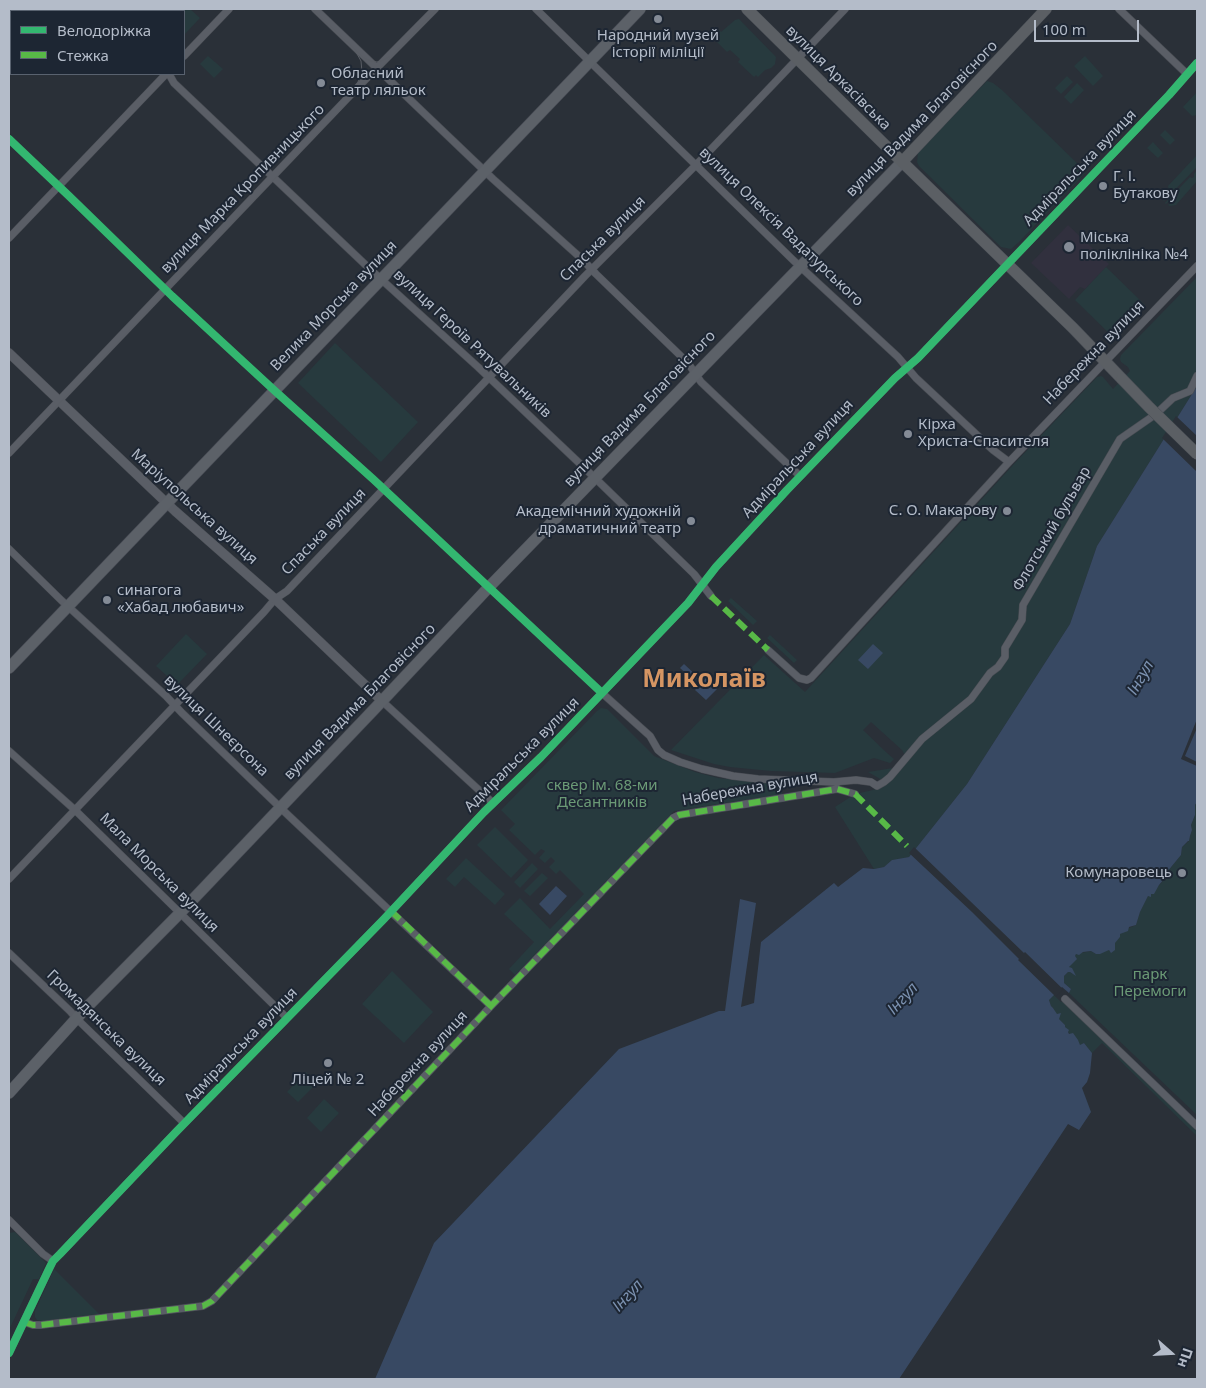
<!DOCTYPE html>
<meta charset="utf-8">
<style>
body{margin:0}
#map{position:relative;width:1206px;height:1388px;overflow:hidden;background:#2a3038;font-family:"Noto Sans",sans-serif}
canvas{display:block}
.frame{position:absolute;inset:0;border:10px solid #b4bcc9;pointer-events:none}
.legend{position:absolute;left:10px;top:10px;width:175px;height:65px;box-sizing:border-box;background:#1d2633;border:1px solid #59626f;margin:0;padding:6px 9px;list-style:none;font-size:15px;color:#b4bcc9}
.legend li{display:flex;align-items:center;gap:10px;height:25px}
.legend b{width:25px;border:1px solid #59626f}
.north{position:absolute;left:1146px;top:1328px;width:50px;height:50px;-webkit-text-stroke:4px #1d2633;paint-order:stroke;rotate:109deg;font-size:14px;font-weight:700;line-height:20px;text-align:center;color:#b4bcc9}
.north::after{content:'';display:block;margin:auto;width:18px;height:22px;background:#b4bcc9;clip-path:polygon(50% 0,100% 100%,50% 72%,0 100%)}
.scale{position:absolute;left:1034px;top:20px;width:105px;height:22px;box-sizing:border-box;border:2px solid #b4bcc9;border-top:0;padding-left:6px;font-size:15px;line-height:18px;white-space:nowrap;color:#b4bcc9;-webkit-text-stroke:4px #1d2633;paint-order:stroke}
</style>
<div id="map">
<canvas width="1206" height="1388"></canvas>
<div class="frame"></div>
<ul class="legend">
<li><b style="height:6px;background:#33b770"></b>Велодоріжка</li>
<li><b style="height:6px;background:#58b947"></b>Стежка</li>
</ul>
<div class="north">Пн</div>
<div class="scale">100 m</div>
</div>
<script>
const c = document.querySelector('canvas').getContext('2d');
c.lineJoin = 'round';
function fill(path, color) { c.fillStyle = color; c.fill(path, 'evenodd'); }
const toPath = rows => new Path2D(rows.map(r => 'M' + r).join(''));
function stroke(path, color, width, dash) { c.strokeStyle = color; c.lineWidth = width; c.lineCap = dash ? 'butt' : 'round'; c.setLineDash(dash || []); c.stroke(path); }
function write(font, color, halo, rows, align = 'center') {
  c.font = font + ' "Noto Sans",sans-serif'; c.lineWidth = 4; c.setLineDash([]); c.textBaseline = 'middle'; c.strokeStyle = halo; c.fillStyle = color; for (const [text, x, y, turn = 0] of rows) {
    c.save(); c.translate(x, y); c.rotate((+turn || 0) * Math.PI / 180); c.textAlign = isNaN(turn) ? turn : align; if (halo) c.strokeText(text, 0, 0); c.fillText(text, 0, 0); c.restore();
  }
}
const medical = toPath([
 [1068,225,1109,264,1085,289,1080,287,1069,299,1031,263]
]);
const green = toPath([
 [159,9,190,9,200,18,184,35,184,11,157,11],
 [739,19,776,57,775,64,771,68,765,70,758,77,756,75,754,77,738,62,740,59,730,50,727,52,712,37,719,30,721,32,735,20],
 [208,56,223,69,214,78,200,64],
 [1085,56,1103,76,1093,86,1074,66],
 [1067,76,1073,82,1061,94,1055,88],
 [987,81,993,83,1002,90,1082,168,1085,173,1019,242,1011,249,1001,247,919,166,917,162,918,153],
 [1077,83,1084,90,1071,104,1064,97],
 [1197,92,1197,115,1192,116,1183,107],
 [1165,130,1175,140,1170,145,1160,135],
 [1153,142,1163,153,1158,158,1147,148],
 [1197,155,1197,167,1164,201,1158,195,1169,190,1168,186],
 [1197,170,1197,181,1176,205,1170,206,1168,205,1171,203,1169,201,1166,204,1165,203,1190,177,1192,178,1194,177,1194,174],
 [1106,267,1145,305,1114,338,1075,300],
 [1197,277,1197,386,1097,546,1070,624,967,784,909,857,892,860,884,867,874,869,835,807,855,794,873,790,888,783,907,759,902,750,871,722,863,730,887,753,894,759,890,763,874,758,835,773,771,771,730,767,714,764,671,750,764,655,805,692,1014,464,1097,377,1101,376,1103,377,1113,389,1130,371,1128,367,1121,362,1120,359,1121,355],
 [335,343,418,422,381,462,298,383],
 [731,598,757,621,753,625,728,601],
 [186,634,207,654,177,685,156,666],
 [770,635,797,660,794,663,767,638],
 [601,708,607,709,654,756,695,772,718,778,782,785,782,794,674,811,515,975,509,969,534,942,504,914,520,898,550,929,584,894,560,870,556,874,549,867,555,861,551,857,545,863,539,858,545,851,541,849,535,855,509,830,515,824,501,810,597,711],
 [893,768,882,780,868,772],
 [1197,802,1197,1115,1069,993,1071,989,1064,983,1064,976,1068,972,1070,972,1073,974,1069,967,1076,954,1091,951,1096,954,1109,950,1111,952,1115,948,1115,942,1120,937,1120,934,1129,928,1136,925,1140,912,1148,896,1152,893,1163,881,1167,872,1181,855,1182,847,1189,841,1190,836,1192,830,1191,825,1195,815,1195,805],
 [495,827,528,860,511,878,477,845],
 [466,858,505,894,495,905,464,877,455,887,446,879],
 [532,863,538,869,520,888,514,882],
 [542,873,548,878,530,896,524,891],
 [392,971,433,1012,404,1043,362,1004],
 [1054,995,1061,1002,1063,1001,1197,1131,1197,1136,1102,1043,1092,1053,1084,1043,1080,1046,1068,1032,1065,1027,1065,1025,1059,1019,1059,1015,1057,1015,1053,1008,1051,1006,1049,1000],
 [306,1072,317,1083,298,1102,287,1092],
 [324,1099,339,1113,321,1132,307,1118],
 [15,1232,46,1263,39,1279,33,1279,9,1330,9,1233],
 [54,1269,99,1314,42,1321,37,1320,35,1317,35,1311]
]);
const water = toPath([
 [1197,386,1197,802,1195,805,1195,815,1191,825,1192,830,1190,836,1189,841,1188,841,1182,847,1181,855,1167,872,1165,878,1159,885,1154,894,1151,894,1151,897,1148,896,1140,912,1136,925,1129,927,1128,931,1120,934,1120,937,1115,943,1115,950,1111,953,1109,950,1100,954,1096,954,1091,951,1083,952,1079,955,1076,954,1075,956,1077,959,1069,967,1072,968,1076,976,1070,972,1068,972,1064,976,1064,983,1071,989,1069,993,1062,987,1049,1000,1051,1006,1053,1008,1057,1014,1061,1013,1059,1019,1065,1025,1065,1027,1069,1030,1068,1032,1069,1034,1073,1033,1078,1040,1080,1045,1084,1043,1092,1053,1090,1073,1087,1082,1082,1088,1091,1112,1079,1130,1068,1124,899,1379,375,1379,434,1243,619,1049,719,1011,725,1011,740,899,756,903,741,1007,754,1003,761,942,834,883,838,887,863,868,874,869,884,867,892,860,909,857,967,784,1070,624,1097,546],
 [873,644,883,653,868,669,858,660],
 [684,664,698,677,694,681,680,668],
 [706,678,717,689,706,700,695,690],
 [556,886,567,896,550,915,539,904]
]);
const pier = toPath([
 [1176,416,1197,436,1197,472,1162,438],
 [1197,719,1197,728,1185,756,1197,762,1197,766,1181,759],
 [914,847,1024,953,1025,952,1069,995,1062,990,1056,997,1018,960,1019,959,972,912,909,853]
]);
const minor = toPath([
 [97,9,100,11],
 [315,9,493,179,583,260,596,274,688,363,701,382,800,476],
 [536,9,793,260,898,357,916,378,993,450,1009,462],
 [1119,9,1187,74],
 [23,11,26,9],
 [9,25,11,23],
 [184,56,229,9],
 [169,74,174,83,372,271,478,367,595,478,694,574,711,596],
 [9,238,166,74],
 [9,453,360,85,435,9],
 [9,549,61,600,166,696,182,713,289,816,491,1006],
 [768,650,799,678,807,680,811,678,1009,462,1197,266],
 [602,693,650,736,658,750,664,755,680,762,702,769,733,776,758,779,834,782,837,783],
 [382,701,493,803],
 [9,751,75,810,287,1018],
 [834,782,856,780,871,782,877,786,884,782,890,777,922,739,971,699,990,673,998,667,1005,657,1005,648,1022,620,1023,605,1120,439,1156,414,1173,398,1190,391,1197,376],
 [9,879,264,612,275,599,287,591,585,276,696,165,845,9],
 [9,953,70,1011,77,1019,184,1123],
 [1065,999,1197,1126],
 [9,1220,43,1254,53,1261],
 [24,1322,33,1325,41,1325,203,1306,212,1301,491,1006,673,818,679,815,837,789,855,794],
 [9,1353,49,1269,53,1261,60,1254,176,1132,384,919,484,812,541,757,688,603,716,567,787,490,895,378,918,358,1169,95,1197,63]
]);
const tertiary = toPath([
 [9,353,175,511,275,599,382,701]
]);
const primary = toPath([
 [9,668,640,9],
 [9,1093,85,1009,180,913,382,701,489,587,902,162]
]);
const trunk = toPath([
 [747,9,891,151,1073,328,1122,379],
 [902,162,1046,9]
]);
const tram = toPath([
 [312,9,364,58,371,61,377,62,381,61,389,57],
 [354,89,358,82,362,72,361,61,356,52],
 [9,456,437,9]
]);
const trunkBridge = toPath([
 [1122,379,1149,407,1197,454]
]);
const quiet = toPath([
 [711,596,768,650],
 [391,911,491,1006],
 [24,1322,33,1325,41,1325,203,1306,212,1301,491,1006,673,818,679,815,837,789,855,794,907,846]
]);
const cycleway = toPath([
 [9,139,69,196,172,296,275,391,373,479,602,693],
 [9,1353,49,1269,53,1261,60,1254,176,1132,384,919,484,812,541,757,688,603,716,567,787,490,895,378,918,358,1169,95,1197,63]
]);
const markers = [
 [658,19,5,"#848b96"],
 [321,83,5,"#848b96"],
 [1103,186,5,"#848b96"],
 [1069,247,6,"#848b96"],
 [908,434,5,"#848b96"],
 [1007,511,5,"#848b96"],
 [691,521,5,"#848b96"],
 [107,600,5,"#848b96"],
 [1182,873,5,"#848b96"],
 [328,1063,5,"#848b96"]
];
const poiNames = [
 ["Народний музей",658,36,"center"],
 ["історії міліції",658,53,"center"],
 ["Обласний",331,74],
 ["театр ляльок",331,91],
 ["Г. І.",1113,177],
 ["Бутакову",1113,194],
 ["Міська",1080,238],
 ["поліклініка №4",1080,255],
 ["Кірха",918,425],
 ["Христа-Спасителя",918,442],
 ["С. О. Макарову",997,511,"right"],
 ["Академічний художній",681,512,"right"],
 ["драматичний театр",681,529,"right"],
 ["синагога",117,591],
 ["«Хабад любавич»",117,608],
 ["Комунаровець",1172,873,"right"],
 ["Ліцей № 2",328,1080,"center"]
];
const streetNames = [
 ["вулиця Аркасівська",838,78,45],
 ["вулиця Вадима Благовісного",922,119,-46],
 ["Адміральська вулиця",1080,168,-46],
 ["вулиця Марка Кропивницького",243,189,-46],
 ["вулиця Олексія Вадатурського",781,227,44],
 ["Спаська вулиця",603,239,-45],
 ["Велика Морська вулиця",334,306,-46],
 ["вулиця Героїв Рятувальників",472,344,43],
 ["Набережна вулиця",1094,353,-46],
 ["вулиця Вадима Благовісного",640,409,-46],
 ["Адміральська вулиця",798,459,-47],
 ["Маріупольська вулиця",194,507,42],
 ["Флотський бульвар",1052,529,-60],
 ["Спаська вулиця",324,532,-46],
 ["вулиця Вадима Благовісного",360,702,-46],
 ["вулиця Шнеєрсона",216,726,44],
 ["Адміральська вулиця",522,755,-45],
 ["Набережна вулиця",750,789,-10],
 ["Мала Морська вулиця",159,873,45],
 ["Громадянська вулиця",106,1028,44],
 ["Адміральська вулиця",241,1046,-46],
 ["Набережна вулиця",418,1064,-47]
];
const parkNames = [
 ["сквер ім. 68-ми",602,786],
 ["Десантників",602,803],
 ["парк",1150,975],
 ["Перемоги",1150,992]
];
const waterNames = [
 ["Інгул",1141,678,-60],
 ["Інгул",903,999,-47],
 ["Інгул",628,1296,-47]
];
const townNames = [
 ["Миколаїв",704,680]
];
fill(medical, '#31303e');
fill(green, '#273a3e');
fill(water, '#384963');
fill(pier, '#2a3038');
stroke(minor, '#484c53', 8);
stroke(tertiary, '#484c53', 10);
stroke(primary, '#484c55', 12);
stroke(trunk, '#474c53', 12);
stroke(minor, '#5a5e66', 7);
stroke(tertiary, '#5a5e66', 9);
stroke(primary, '#5c6168', 11);
stroke(trunk, '#5b5f64', 11);
stroke(tram, '#595d64', 1);
stroke(trunkBridge, '#474c53', 12, []);
stroke(trunkBridge, '#5b5f64', 11);
stroke(quiet, '#58b947', 6, [12, 6]);
stroke(cycleway, '#33b770', 8);
for (const [x, y, r, color] of markers) { const dot = new Path2D(); dot.arc(x, y, r, 0, 2 * Math.PI); c.fillStyle = color; c.fill(dot); stroke(dot, '#1d2633', 2); }
write('15px', '#b4bcc9', '#1d2633', poiNames, 'left');
write('15px', '#b4bcc9', '#1d2633', streetNames);
write('15px', '#6b9a76', '#1d2633', parkNames);
write('italic 16px', '#7c92b1', '#1d2633', waterNames);
write('bold 25px', '#d59563', '#1d2633', townNames);
</script>
